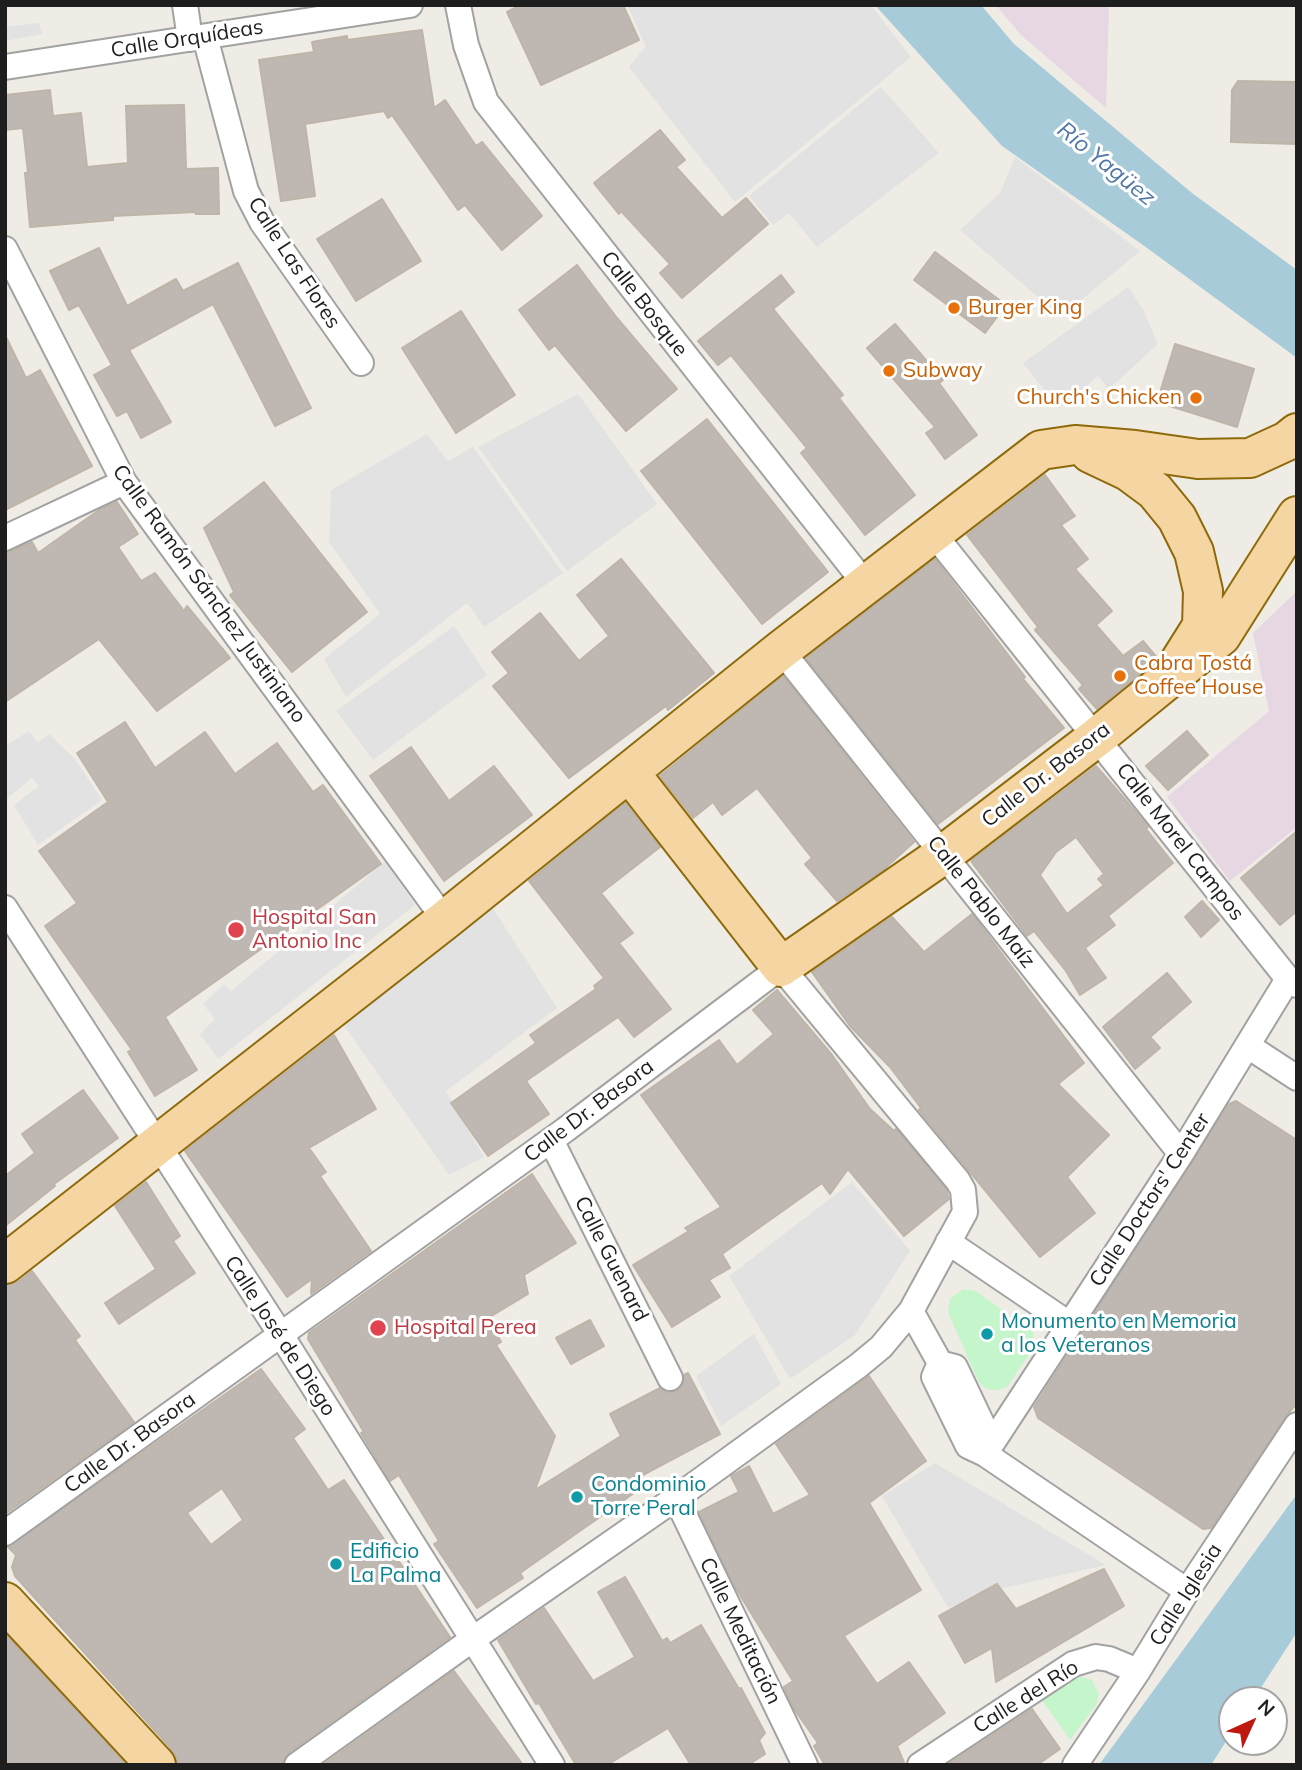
<!DOCTYPE html>
<meta charset="utf-8">
<style>
body{margin:0}
#map{position:relative;width:1302px;height:1770px;overflow:hidden;background:#eeece5;font-family:Mulish,sans-serif}
canvas{display:block}
.frame{position:absolute;inset:0;border:7px solid #1e1e1e;pointer-events:none}
.north{position:absolute;left:1218px;top:1686px;width:70px;height:70px;box-sizing:border-box;background:#fff;border:2px solid #a5a5a5;border-radius:50%;rotate:45deg;font-size:19px;font-weight:700;line-height:28px;text-align:center;color:#1e1e1e}
.north::after{content:'';display:block;margin:auto;width:24px;height:32px;background:#bf180e;clip-path:polygon(50% 0,100% 100%,50% 72%,0 100%)}
</style>
<div id="map">
<canvas width="1302" height="1770"></canvas>
<div class="frame"></div>
<div class="north">N</div>
</div>
<script>
const c = document.querySelector('canvas').getContext('2d');
c.lineJoin = 'round';
function fill(path, color) { c.fillStyle = color; c.fill(path, 'evenodd'); }
const toPath = rows => new Path2D(rows.map(r => 'M' + r).join(''));
function stroke(path, color, width, dash) { c.strokeStyle = color; c.lineWidth = width; c.lineCap = dash ? 'butt' : 'round'; c.setLineDash(dash || []); c.stroke(path); }
function write(font, color, halo, rows, align = 'center') {
  c.font = font + ' Mulish,sans-serif'; c.lineWidth = 6; c.setLineDash([]); c.textBaseline = 'middle'; c.strokeStyle = halo; c.fillStyle = color; for (const [text, x, y, turn = 0] of rows) {
    c.save(); c.translate(x, y); c.rotate((+turn || 0) * Math.PI / 180); c.textAlign = isNaN(turn) ? turn : align; if (halo) c.strokeText(text, 0, 0); c.fillText(text, 0, 0); c.restore();
  }
}
const industrial = toPath([
 [996,5,1109,5,1106,108,1021,35],
 [1297,591,1297,827,1230,881,1167,797,1269,711,1253,633]
]);
const park = toPath([
 [963,1289,976,1291,1033,1332,1033,1349,1007,1387,998,1390,992,1390,985,1388,978,1381,948,1312,950,1299],
 [1078,1676,1092,1680,1099,1695,1096,1705,1070,1740,1042,1700]
]);
const parking = toPath([
 [627,5,871,5,911,57,735,202,629,67,646,46],
 [39,23,42,34,5,41,5,27],
 [881,87,939,153,817,247,789,213,773,225,749,196],
 [1015,157,1140,251,1061,317,960,230,1000,193],
 [1128,287,1143,309,1158,344,1109,389,1098,376,1059,409,1023,363],
 [578,394,657,504,567,571,478,447],
 [427,434,448,461,473,447,563,573,484,627,467,603,346,697,324,659,380,614,329,542,331,490],
 [454,626,487,675,373,760,336,711],
 [29,731,38,743,49,734,75,759,102,800,38,845,14,805,39,786,32,778,5,800,5,746],
 [385,862,415,905,218,1059,200,1034,215,1019,203,1004,224,984,231,991],
 [489,902,557,1008,446,1091,484,1157,449,1175,340,1020],
 [852,1182,910,1251,855,1335,790,1379,729,1276],
 [754,1334,781,1384,721,1426,696,1376],
 [935,1463,1106,1565,1004,1588,948,1608,882,1496]
]);
const water = toPath([
 [875,5,981,5,1014,44,1192,193,1297,270,1297,358,1143,245,1002,146],
 [1297,1494,1297,1632,1253,1700,1232,1700,1232,1732,1211,1765,1099,1765]
]);
const building = toPath([
 [521,5,623,5,639,40,541,85,507,12,521,5],
 [422,30,434,108,445,100,476,146,482,142,542,216,502,250,465,205,458,210,392,115,388,118,384,111,305,124,315,196,281,201,259,60,314,52,312,42,347,36,347,40,422,30],
 [1238,81,1297,82,1297,144,1231,142,1232,90,1238,81],
 [50,90,53,116,81,113,87,167,128,163,126,106,184,105,186,169,218,168,219,214,196,214,195,212,113,216,113,220,30,227,25,173,28,173,23,128,5,130,5,95,50,90],
 [660,130,685,160,676,167,722,218,746,198,768,224,682,298,660,273,670,264,621,211,619,214,594,183,660,130],
 [382,199,421,261,356,301,317,239,382,199],
 [99,248,127,306,176,279,183,291,238,263,311,408,275,426,213,304,129,350,171,422,141,438,127,411,117,416,94,375,112,365,79,305,69,310,50,271,99,248],
 [935,252,1006,305,985,333,914,280,935,252],
 [577,265,617,318,677,389,626,431,555,345,549,350,519,310,577,265],
 [781,275,794,292,773,309,843,395,839,398,915,495,865,535,801,453,807,448,731,355,718,365,698,341,781,275],
 [461,311,515,395,456,433,402,348,461,311],
 [895,324,943,380,939,383,977,435,945,459,926,433,935,427,867,348,895,324],
 [5,335,26,378,40,370,92,466,5,510,5,335],
 [1175,344,1254,369,1237,427,1157,402,1175,344],
 [707,419,828,572,762,624,641,471,707,419],
 [1045,475,1075,516,1061,525,1088,559,1075,569,1112,611,1096,625,1123,656,1143,641,1158,659,1097,709,1079,689,1083,685,1035,630,1038,627,967,535,1045,475],
 [264,482,367,612,292,672,230,595,234,592,204,528,264,482],
 [117,502,138,534,118,547,141,581,155,573,184,611,187,606,230,658,157,711,99,639,5,702,5,554,32,542,38,553,99,510,117,502],
 [621,559,714,673,668,710,666,706,569,778,493,686,509,673,492,652,540,613,579,661,609,636,577,595,621,559],
 [935,559,1025,677,1023,679,1064,728,938,824,806,658,935,559],
 [783,676,914,842,883,870,837,901,805,864,812,858,757,788,722,815,713,802,693,818,660,776,783,676],
 [125,722,155,768,205,732,235,774,277,743,313,792,323,785,381,864,165,1017,197,1070,155,1096,128,1052,132,1050,45,926,77,903,39,851,108,802,77,753,125,722],
 [1187,731,1208,755,1168,790,1146,766,1187,731],
 [411,747,449,801,494,766,532,815,444,881,370,776,411,747],
 [1096,766,1129,804,1148,827,1146,829,1173,863,1108,916,1115,925,1085,948,1106,978,1080,995,1066,971,1034,931,1027,936,971,861,1096,766],
 [1076,837,1104,874,1098,879,1104,885,1067,914,1040,875,1056,852,1076,837],
 [625,803,660,847,601,893,633,933,619,943,671,1009,634,1037,618,1017,526,1081,549,1114,488,1156,451,1103,536,1043,530,1035,596,989,594,986,604,978,529,881,625,803],
 [1297,831,1297,911,1280,925,1241,878,1297,831],
 [1202,901,1219,920,1201,937,1185,917,1202,901],
 [972,914,1084,1063,1058,1084,1109,1135,1067,1177,1095,1213,1040,1257,919,1110,921,1108,890,1067,850,1026,812,972,892,917,924,952,972,914],
 [1167,973,1191,1002,1150,1037,1160,1048,1135,1069,1103,1027,1167,973],
 [777,990,832,1055,870,1109,894,1131,896,1129,946,1189,949,1199,904,1236,848,1169,830,1194,822,1183,722,1254,730,1268,709,1280,720,1297,672,1327,633,1265,689,1231,685,1228,721,1207,641,1095,719,1040,737,1065,774,1034,753,1010,777,990],
 [334,1035,376,1109,309,1148,326,1172,320,1176,371,1251,311,1294,312,1279,287,1297,185,1151,334,1035],
 [83,1090,118,1138,54,1184,55,1186,5,1226,5,1176,35,1153,22,1134,83,1090],
 [1236,1101,1297,1140,1297,1403,1285,1417,1211,1528,1203,1529,1038,1418,1034,1407,1229,1104,1236,1101],
 [532,1174,576,1243,524,1275,528,1294,488,1318,501,1342,496,1345,555,1436,535,1490,621,1436,610,1414,660,1388,668,1393,677,1391,683,1386,684,1375,688,1373,720,1434,639,1477,644,1486,520,1573,523,1578,477,1608,434,1544,439,1541,399,1475,390,1481,361,1433,364,1432,308,1339,309,1333,532,1174],
 [146,1182,180,1236,173,1241,195,1273,119,1324,105,1303,156,1269,115,1206,146,1182],
 [32,1271,80,1336,75,1340,134,1422,5,1514,5,1285,18,1282,32,1271],
 [590,1320,604,1346,571,1364,556,1338,590,1320],
 [261,1369,305,1429,293,1438,328,1490,344,1480,450,1637,288,1753,282,1765,177,1765,177,1760,169,1746,15,1576,12,1567,16,1555,8,1547,261,1369],
 [222,1488,243,1520,211,1545,187,1513,222,1488],
 [869,1376,926,1461,869,1503,921,1590,844,1636,877,1684,909,1662,945,1713,897,1746,905,1765,825,1765,814,1746,818,1743,794,1709,784,1687,793,1681,735,1587,699,1512,739,1492,731,1476,749,1466,773,1514,810,1495,776,1444,869,1376],
 [1104,1569,1124,1606,996,1682,992,1648,965,1663,939,1616,997,1584,1016,1609,1104,1569],
 [625,1577,662,1641,667,1638,670,1643,701,1625,739,1689,741,1688,765,1733,759,1740,765,1754,748,1765,691,1765,668,1728,607,1765,576,1765,539,1703,536,1704,498,1640,544,1608,593,1681,635,1657,598,1592,625,1577],
 [5,1634,126,1765,11,1765,5,1758,5,1634],
 [454,1671,523,1765,323,1765,454,1671],
 [1032,1709,1060,1749,1037,1765,947,1765,1032,1709]
]);
const street = toPath([
 [185,5,190,39],
 [458,5,466,45,486,102,866,585],
 [205,37,246,191,262,222,361,363],
 [5,67,410,5],
 [5,249,124,482,445,920],
 [933,533,1288,979,1297,985],
 [5,538,124,482],
 [781,650,1181,1154],
 [5,908,281,1335,552,1765],
 [1248,1046,1297,1078],
 [551,1140,670,1378],
 [948,1242,1069,1324],
 [911,1311,940,1363,955,1367,991,1443],
 [940,1363,934,1377,968,1446,985,1454,1187,1591],
 [985,1454,1181,1154,1288,979],
 [676,1498,805,1765],
 [5,1533,565,1130,781,967,958,1181,963,1190,965,1212,911,1311,881,1347,858,1366,676,1498,473,1639,297,1765],
 [920,1765,1073,1664,1096,1657,1109,1659,1138,1671],
 [1075,1765,1138,1671,1187,1591,1297,1425]
]);
const primary = toPath([
 [1090,453,1128,471,1155,491,1177,518,1194,552,1203,591,1202,626,1180,661],
 [629,772,781,967,944,854,1097,737,1221,636,1297,516],
 [5,1264,445,920,781,650,1041,450,1075,445,1135,450,1198,459,1250,458,1287,441,1297,433],
 [5,1602,156,1765]
]);
const markers = [
 [954,308,7,"#e8710a"],
 [889,371,7,"#e8710a"],
 [1196,398,7,"#e8710a"],
 [1120,676,7,"#e8710a"],
 [236,930,9,"#e0444e"],
 [378,1328,9,"#e0444e"],
 [987,1334,7,"#0f9aa8"],
 [577,1497,7,"#0f9aa8"],
 [336,1564,7,"#0f9aa8"]
];
const streetNames = [
 ["Calle Orquídeas",187,39,-9],
 ["Calle Las Flores",294,263,57],
 ["Calle Bosque",644,304,52],
 ["Calle Ramón Sánchez Justiniano",209,594,54],
 ["Calle Dr. Basora",1046,775,-38],
 ["Calle Morel Campos",1180,842,52],
 ["Calle Pablo Maíz",981,902,52],
 ["Calle Dr. Basora",589,1111,-37],
 ["Calle Doctors' Center",1150,1200,-57],
 ["Calle Guenard",611,1259,63],
 ["Calle José de Diego",280,1336,57],
 ["Calle Dr. Basora",130,1443,-36],
 ["Calle Iglesia",1186,1595,-58],
 ["Calle Meditación",740,1631,64],
 ["Calle del Río",1026,1697,-32]
];
const foodNames = [
 ["Burger King",968,308],
 ["Subway",903,371],
 ["Church's Chicken",1182,398,"right"],
 ["Cabra Tostá",1134,664],
 ["Coffee House",1134,688]
];
const healthNames = [
 ["Hospital San",252,918],
 ["Antonio Inc",252,942],
 ["Hospital Perea",394,1328]
];
const cultureNames = [
 ["Monumento en Memoria",1001,1322],
 ["a los Veteranos",1001,1346],
 ["Condominio",591,1485],
 ["Torre Peral",591,1509],
 ["Edificio",350,1552],
 ["La Palma",350,1576]
];
const waterNames = [
 ["Río Yagüez",1106,164,39]
];
fill(industrial, '#e7d7e3');
fill(park, '#c5f6cb');
fill(parking, '#e2e2e2');
fill(water, '#a8cbd9');
fill(building, '#bfb8b2');
stroke(building, '#bfb4a8', 2);
stroke(street, '#a2a2a2', 28);
stroke(primary, '#8e6a0a', 42);
stroke(street, '#fff', 24);
stroke(primary, '#f5d6a3', 38);
for (const [x, y, r, color] of markers) { const dot = new Path2D(); dot.arc(x, y, r, 0, 2 * Math.PI); c.fillStyle = color; c.fill(dot); stroke(dot, '#fff', 2.5); }
write('21px', '#1e1e1e', '#fff', streetNames);
write('21px', '#c56008', '#fff', foodNames, 'left');
write('21px', '#be3a42', '#fff', healthNames, 'left');
write('21px', '#0d838f', '#fff', cultureNames, 'left');
write('italic 23px', '#5177a7', '#fff', waterNames);
</script>
